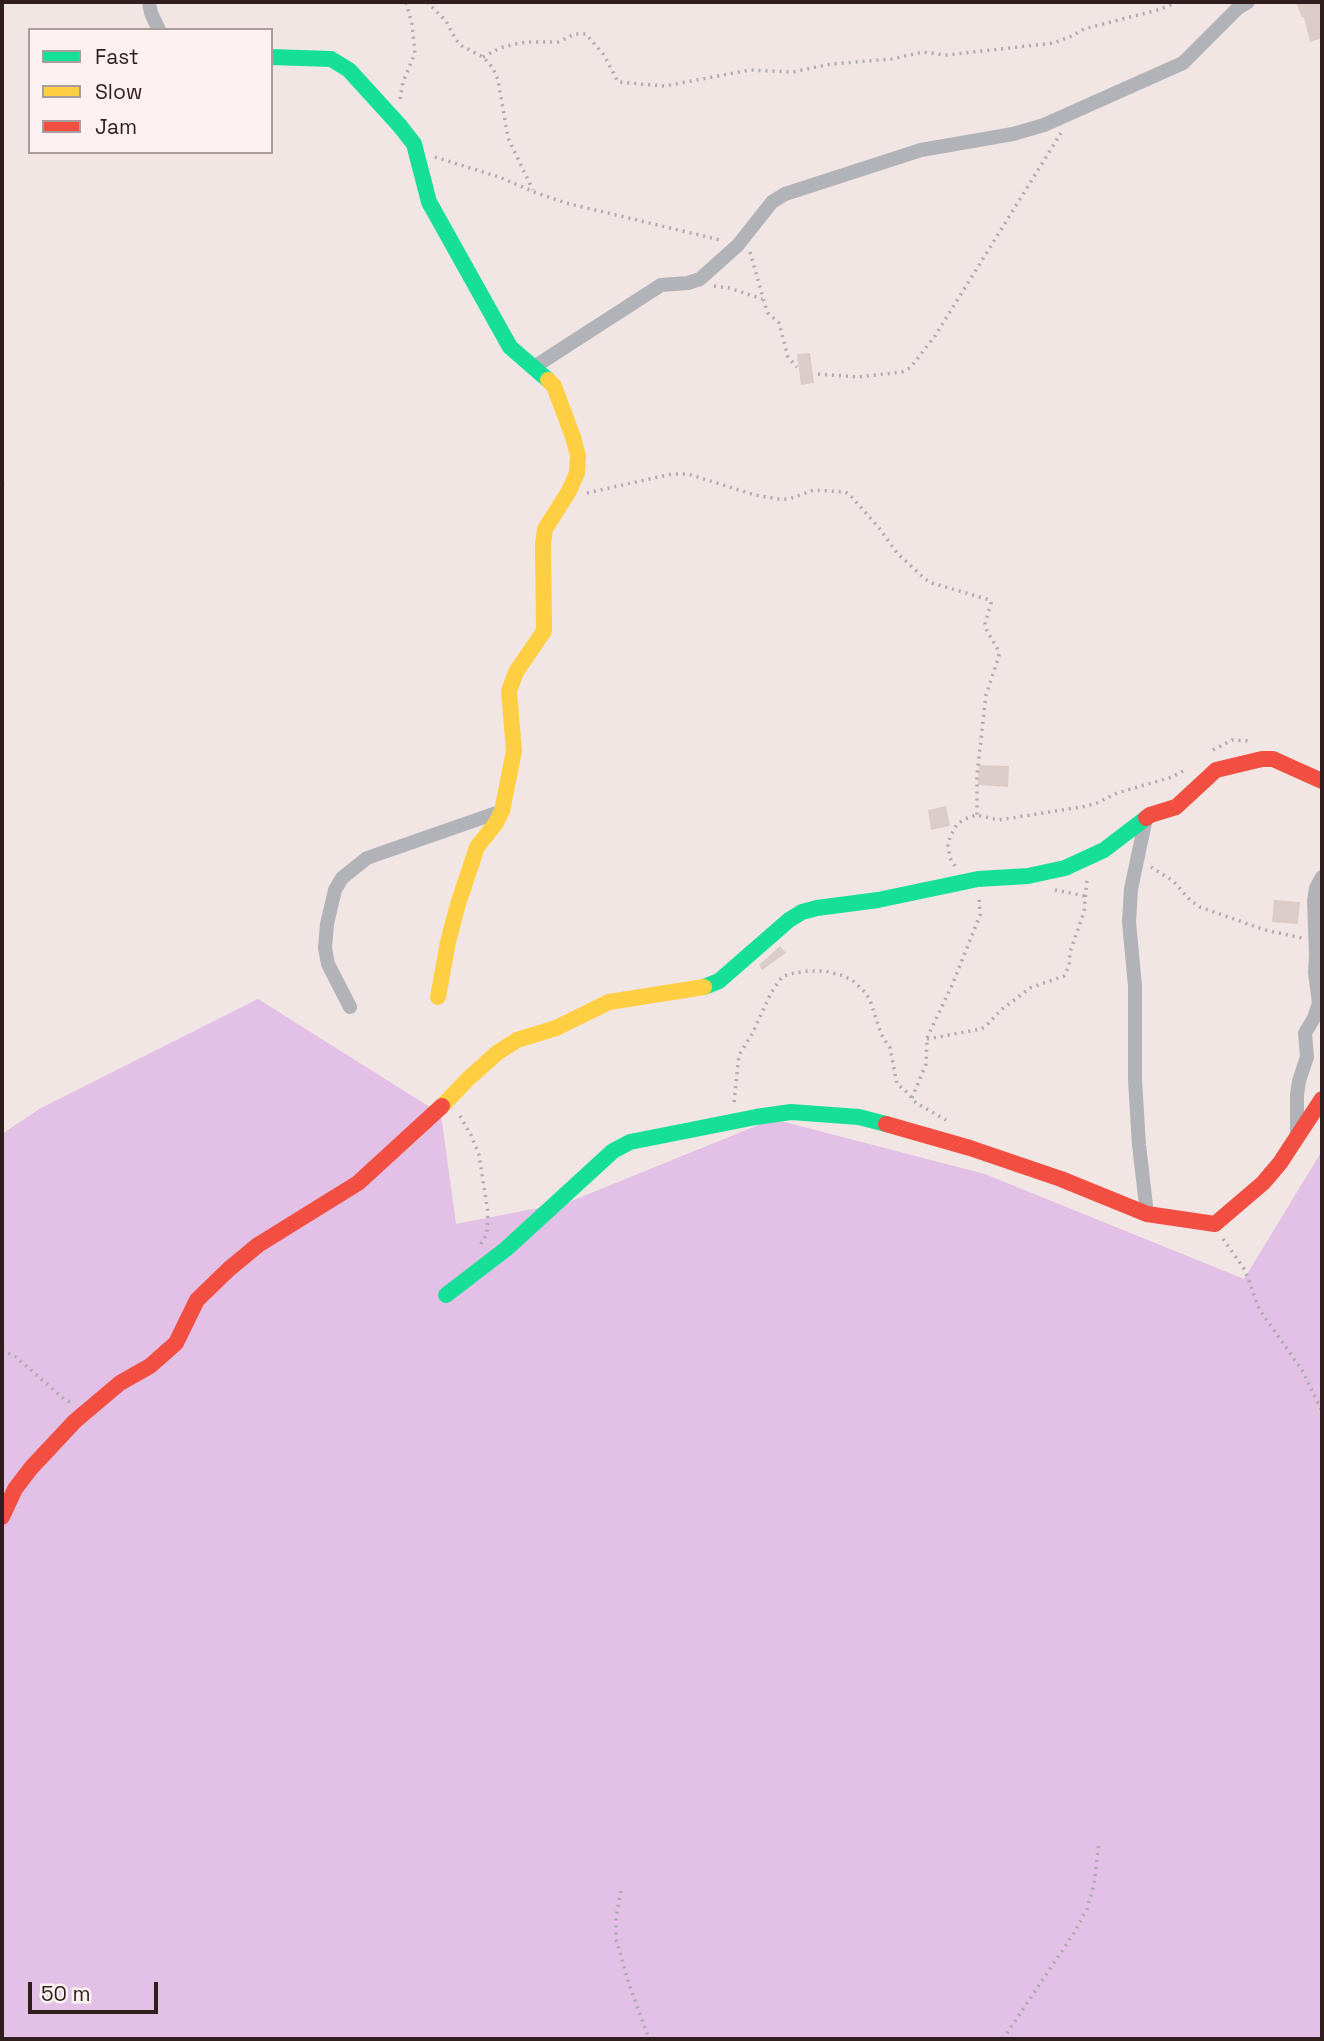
<!DOCTYPE html>
<style>
body{margin:0}
#map{position:relative;width:1324px;height:2041px;overflow:hidden;background:#f2e6e5;font-family:"Space Grotesk",sans-serif}
canvas{display:block}
.frame{position:absolute;inset:0;border:4px solid #301d1d;pointer-events:none}
.legend{position:absolute;left:28px;top:28px;width:245px;height:126px;box-sizing:border-box;background:#fdf1f1;border:2px solid #ab9c9c;margin:0;padding:9px 12px;list-style:none;font-size:21px;color:#301d1d}
.legend li{display:flex;align-items:center;gap:14px;height:35px}
.legend b{width:35px;border:2px solid #ab9c9c}
.scale{position:absolute;left:28px;top:1982px;width:130px;height:32px;box-sizing:border-box;border:4px solid #301d1d;border-top:0;padding-left:9px;font-size:21px;line-height:24px;white-space:nowrap;color:#301d1d;-webkit-text-stroke:5px #fdf1f1;paint-order:stroke}
</style>
<div id="map">
<canvas width="1324" height="2041"></canvas>
<div class="frame"></div>
<ul class="legend">
<li><b style="height:9px;background:#16e098"></b>Fast</li>
<li><b style="height:9px;background:#ffcf43"></b>Slow</li>
<li><b style="height:9px;background:#f24e42"></b>Jam</li>
</ul>
<div class="scale">50 m</div>
</div>
<script>
const c = document.querySelector('canvas').getContext('2d');
c.lineJoin = 'round';
function fill(path, color) { c.fillStyle = color; c.fill(path, 'evenodd'); }
const toPath = rows => new Path2D(rows.map(r => 'M' + r).join(''));
function stroke(path, color, width, dash) { c.strokeStyle = color; c.lineWidth = width; c.lineCap = dash ? 'butt' : 'round'; c.setLineDash(dash || []); c.stroke(path); }
const green = toPath([
 [258,999,441,1114,456,1224,569,1202,773,1119,985,1174,1244,1279,1322,1151,1322,2039,2,2039,2,1134,41,1108]
]);
const building = toPath([
 [1296,2,1322,2,1322,38,1310,42,1304,17,1302,18],
 [810,353,814,383,801,385,797,354],
 [979,765,1009,766,1008,787,978,785],
 [946,806,950,826,931,830,928,810],
 [1274,900,1300,902,1298,924,1272,922],
 [780,946,786,953,762,970,759,965]
]);
const path = toPath([
 [427,2,446,21,456,40,462,46,483,57,493,68,498,80,508,138,533,190],
 [483,57,500,48,515,44,528,42,558,42,575,34,586,34,604,55,618,82,665,86,750,70,793,72,831,64,892,59,923,52,947,55,1054,43,1072,36,1084,29,1161,9,1177,2],
 [400,99,403,82,415,53,412,24,406,2],
 [435,157,499,177,534,192,566,203,720,240],
 [750,252,766,308,768,313,779,323,788,357,797,367],
 [714,286,729,288,762,299],
 [818,374,858,377,902,372,910,368,935,336,1061,133],
 [2,484,4,486],
 [587,493,672,474,688,474,755,495,779,499,789,499,814,490,845,492,849,494,879,528,897,553,925,579,932,583,990,600,991,603,985,624,987,631,997,648,999,656,986,695,977,775,977,816],
 [1213,750,1232,740,1251,741],
 [955,866,950,858,948,845,950,837,957,824,965,819,976,815,999,820,1087,806,1097,803,1117,793,1172,777,1187,769],
 [1151,867,1173,881,1191,901,1200,907,1265,930,1302,938],
 [1055,890,1085,896],
 [927,1039,981,1029,986,1026,1001,1010,1030,988,1064,976,1069,966,1070,952,1084,912,1087,879],
 [912,1098,926,1064,927,1038,953,983,980,915,979,896],
 [734,1102,739,1055,752,1034,771,993,782,977,789,974,808,971,825,971,844,976,852,980,865,992,870,1000,881,1034,890,1048,897,1084,908,1093,916,1103,946,1120],
 [460,1116,471,1135,479,1155,488,1213,487,1234,480,1245],
 [1223,1239,1245,1270,1259,1309,1302,1370,1322,1411],
 [2,1350,16,1357,65,1400,70,1402],
 [621,1891,616,1917,616,1939,629,1984,649,2039],
 [1003,2039,1074,1933,1087,1909,1094,1885,1099,1841]
]);
const street = toPath([
 [149,2,151,13,159,30],
 [534,367,661,285,688,283,700,279,738,245,772,202,785,194,921,150,1013,134,1044,125,1183,63,1238,8,1248,2],
 [1146,818,1131,889,1129,922,1135,986,1135,1080,1139,1145,1147,1214],
 [350,1007,328,964,325,948,327,924,335,890,342,878,367,858,502,811],
 [1297,1133,1297,1095,1299,1081,1307,1057,1305,1033,1314,1018,1319,1003,1315,973,1316,954,1314,901,1316,888,1322,877]
]);
const fast = toPath([
 [271,57,331,59,349,70,400,126,414,144,429,202,510,347,548,380],
 [704,987,719,981,789,920,802,912,817,908,878,900,978,879,1028,876,1065,868,1104,850,1146,818],
 [446,1295,506,1249,613,1151,630,1142,756,1117,791,1112,859,1117,886,1124]
]);
const slow = toPath([
 [438,997,448,942,458,904,477,847,496,823,502,811,514,751,509,691,516,672,544,631,543,544,545,529,569,491,577,473,578,456,573,437,554,386,548,380],
 [442,1106,469,1078,497,1053,517,1040,556,1028,609,1002,704,987]
]);
const jam = toPath([
 [1146,818,1150,815,1176,807,1216,770,1262,759,1273,759,1322,781],
 [886,1124,970,1148,1061,1179,1147,1214,1215,1224,1263,1183,1280,1163,1322,1099],
 [2,1517,15,1489,31,1468,75,1421,120,1383,150,1366,176,1343,197,1300,229,1269,258,1245,358,1183,442,1106]
]);
fill(green, '#e3c0e5');
fill(building, '#dcccc8');
stroke(path, '#adabae', 3.5, [2, 5]);
stroke(street, '#b1b3b8', 14);
stroke(fast, '#16e098', 16);
stroke(slow, '#ffcf43', 16);
stroke(jam, '#f24e42', 16);
</script>
